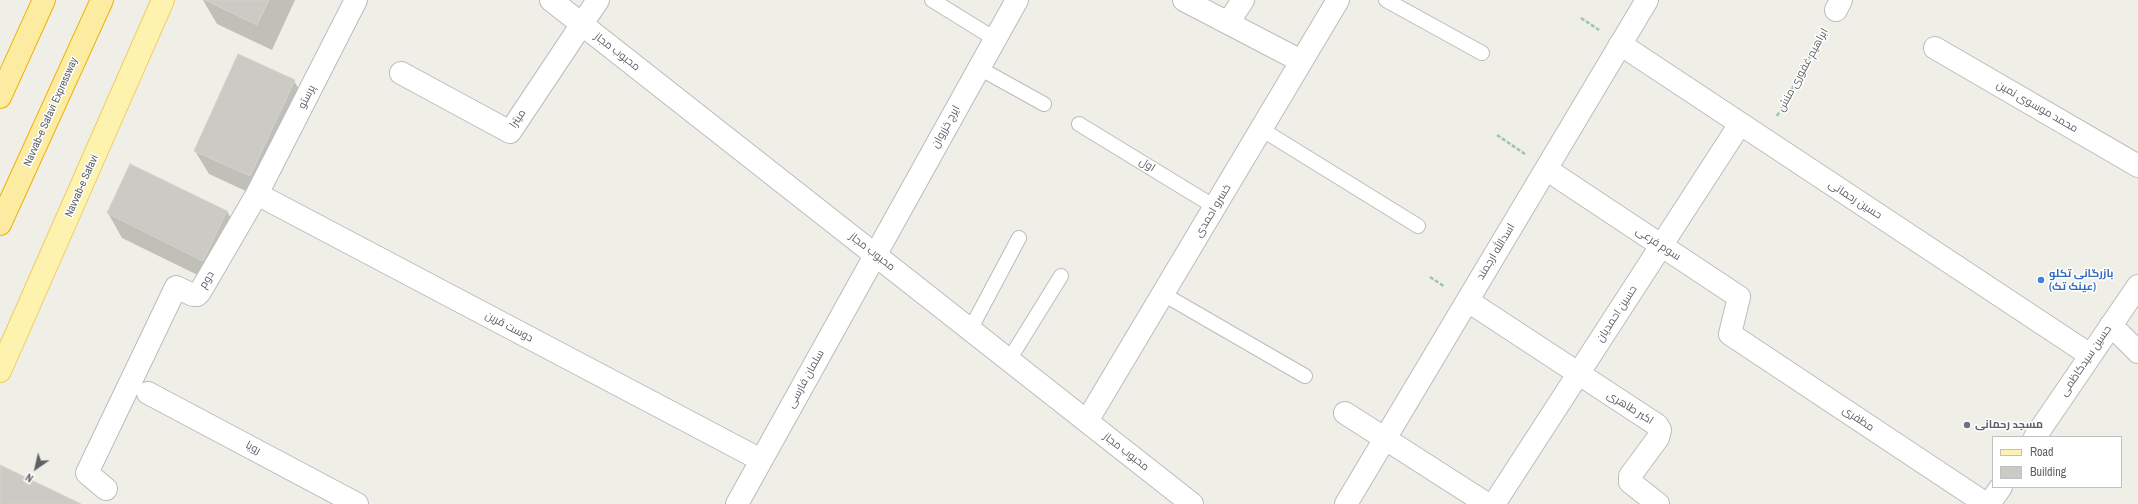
<!DOCTYPE html>
<meta charset="utf-8">
<style>
body{margin:0}
#map{position:relative;width:2138px;height:504px;overflow:hidden;background:#f0efe7;font-family:"Archivo Narrow",sans-serif}
canvas{display:block}
.legend{position:absolute;left:1992px;top:436px;width:130px;height:52px;box-sizing:border-box;background:#fff;border:1px solid #bfc0c2;margin:0;padding:5px 7px;list-style:none;font-size:12px;color:#5e6267}
.legend li{display:flex;align-items:center;gap:8px;height:20px}
.legend b{width:20px;border:1px solid #bfc0c2}
.north{position:absolute;left:16px;top:448px;width:40px;height:40px;-webkit-text-stroke:3px #fff;paint-order:stroke;rotate:214deg;font-size:11px;font-weight:700;line-height:16px;text-align:center;color:#5e6267}
.north::after{content:'';display:block;margin:auto;width:14px;height:18px;background:#5e6267;clip-path:polygon(50% 0,100% 100%,50% 72%,0 100%)}
</style>
<div id="map">
<canvas width="2138" height="504"></canvas>
<ul class="legend">
<li><b style="height:5px;background:#fdf3af"></b>Road</li>
<li><b style="height:11px;background:#cccac4"></b>Building</li>
</ul>
<div class="north">N</div>
</div>
<script>
const c = document.querySelector('canvas').getContext('2d');
c.lineJoin = 'round';
function fill(path, color) { c.fillStyle = color; c.fill(path, 'evenodd'); }
const toPath = rows => new Path2D(rows.map(r => 'M' + r).join(''));
function stroke(path, color, width, dash) { c.strokeStyle = color; c.lineWidth = width; c.lineCap = dash ? 'butt' : 'round'; c.setLineDash(dash || []); c.stroke(path); }
function write(font, color, halo, rows, align = 'center') {
  c.font = font + ' "Archivo Narrow",Cairo,sans-serif'; c.lineWidth = 3; c.setLineDash([]); c.textBaseline = 'middle'; c.strokeStyle = halo; c.fillStyle = color; for (const [text, x, y, turn = 0] of rows) {
    c.save(); c.translate(x, y); c.rotate((+turn || 0) * Math.PI / 180); c.textAlign = isNaN(turn) ? turn : align; if (halo) c.strokeText(text, 0, 0); c.fillText(text, 0, 0); c.restore();
  }
}
const shadow = toPath([
 [203,0,295,0,272,50,217,24],
 [294,81,308,104,263,199,209,174,195,151],
 [227,211,241,237,218,285,122,238,108,213]
]);
const building = toPath([
 [205,0,269,0,257,25,205,0],
 [238,54,295,80,250,176,194,151,238,54],
 [130,164,227,211,203,261,107,213,130,164],
 [0,465,81,504,0,504,0,465]
]);
const path = toPath([
 [1581,18,1599,30],
 [1777,116,1823,33],
 [1497,135,1525,154],
 [1430,277,1445,287]
]);
const service = toPath([
 [932,0,995,39],
 [1386,0,1482,53],
 [979,68,1044,104],
 [1079,124,1215,207],
 [1261,129,1418,226],
 [1163,294,1305,376],
 [970,330,1019,238],
 [1009,360,1061,276]
]);
const minor = toPath([
 [1184,0,1301,61],
 [1836,10,1841,0],
 [1228,23,1243,0],
 [1620,44,2090,355],
 [1935,48,2138,166],
 [401,73,510,132,598,0],
 [1546,169,1739,297,1730,334,1986,504],
 [257,194,761,460],
 [1468,301,1657,425,1660,430,1658,438,1630,476,1630,482,1658,504],
 [2111,325,2138,352],
 [148,393,357,504],
 [1345,413,1487,504],
 [1087,421,1338,0],
 [106,489,87,473,176,287,193,295,197,295,200,292,257,194,356,0],
 [737,504,1017,0],
 [1346,504,1647,0],
 [1494,504,1740,124]
]);
const tertiary = toPath([
 [2035,437,2138,286],
 [1989,504,2001,487]
]);
const secondary = toPath([
 [551,0,1192,504]
]);
const primary = toPath([
 [0,371,163,0]
]);
const trunk = toPath([
 [0,97,44,0],
 [0,224,102,0]
]);
const markers = [
 [2041,280,4,"#3f7fe0"],
 [1967,425,4,"#6b7280"]
];
const streetNames = [
 ["محبوب مجاز",617,52,38],
 ["ابراهیم غفوری منش",1803,70,-61],
 ["پرستو",307,97,-63],
 ["محمد موسوی نمین",2037,107,30],
 ["Navvab-e Safavi Expressway",51,112,-66],
 ["میترا",518,119,-56],
 ["ایرج خزروان",946,127,-61],
 ["اول",1147,165,31],
 ["Navvab-e Safavi",82,186,-66],
 ["حسین رحمانی",1855,200,33],
 ["خسرو احمدی",1213,211,-59],
 ["سوم فرعی",1658,244,33],
 ["محبوب مجاز",872,252,38],
 ["اسدالله ارجمند",1496,252,-59],
 ["دوم",207,280,-59],
 ["حسین احمدیان",1617,314,-57],
 ["دوست قرین",509,327,28],
 ["حسین سیدکاظمی",2086,361,-56],
 ["سلمان فارسی",806,379,-61],
 ["اکبر طاهری",1630,408,32],
 ["مظفری",1858,419,34],
 ["رویا",253,448,28],
 ["محبوب مجاز",1126,452,38]
];
const shopNames = [
 ["بازرگانی تکلو",2049,274],
 ["(عینک تک)",2049,287]
];
const worshipNames = [
 ["مسجد رحمانی",1975,425]
];
fill(shadow, '#0003');
fill(building, '#cccac4');
stroke(building, '#d5d1c5', 1);
stroke(service, '#b9bcc0', 16);
stroke(minor, '#b9bcc0', 24);
stroke(tertiary, '#b9bcc0', 24);
stroke(secondary, '#b8bbc0', 24);
stroke(primary, '#efcc61', 24);
stroke(trunk, '#f3b005', 24);
stroke(path, '#9cc6a9', 2.5, [4, 2]);
stroke(service, '#fff', 14);
stroke(minor, '#fff', 22);
stroke(tertiary, '#fff', 22);
stroke(secondary, '#fff', 22);
stroke(primary, '#fdf3af', 22);
stroke(trunk, '#fceca2', 22);
for (const [x, y, r, color] of markers) { const dot = new Path2D(); dot.arc(x, y, r, 0, 2 * Math.PI); c.fillStyle = color; c.fill(dot); stroke(dot, '#fff', 1.5); }
write('11px', '#5e6267', '#fff', streetNames);
write('bold 11px', '#366cbe', '#fff', shopNames, 'left');
write('bold 11px', '#5b616d', '#fff', worshipNames, 'left');
</script>
